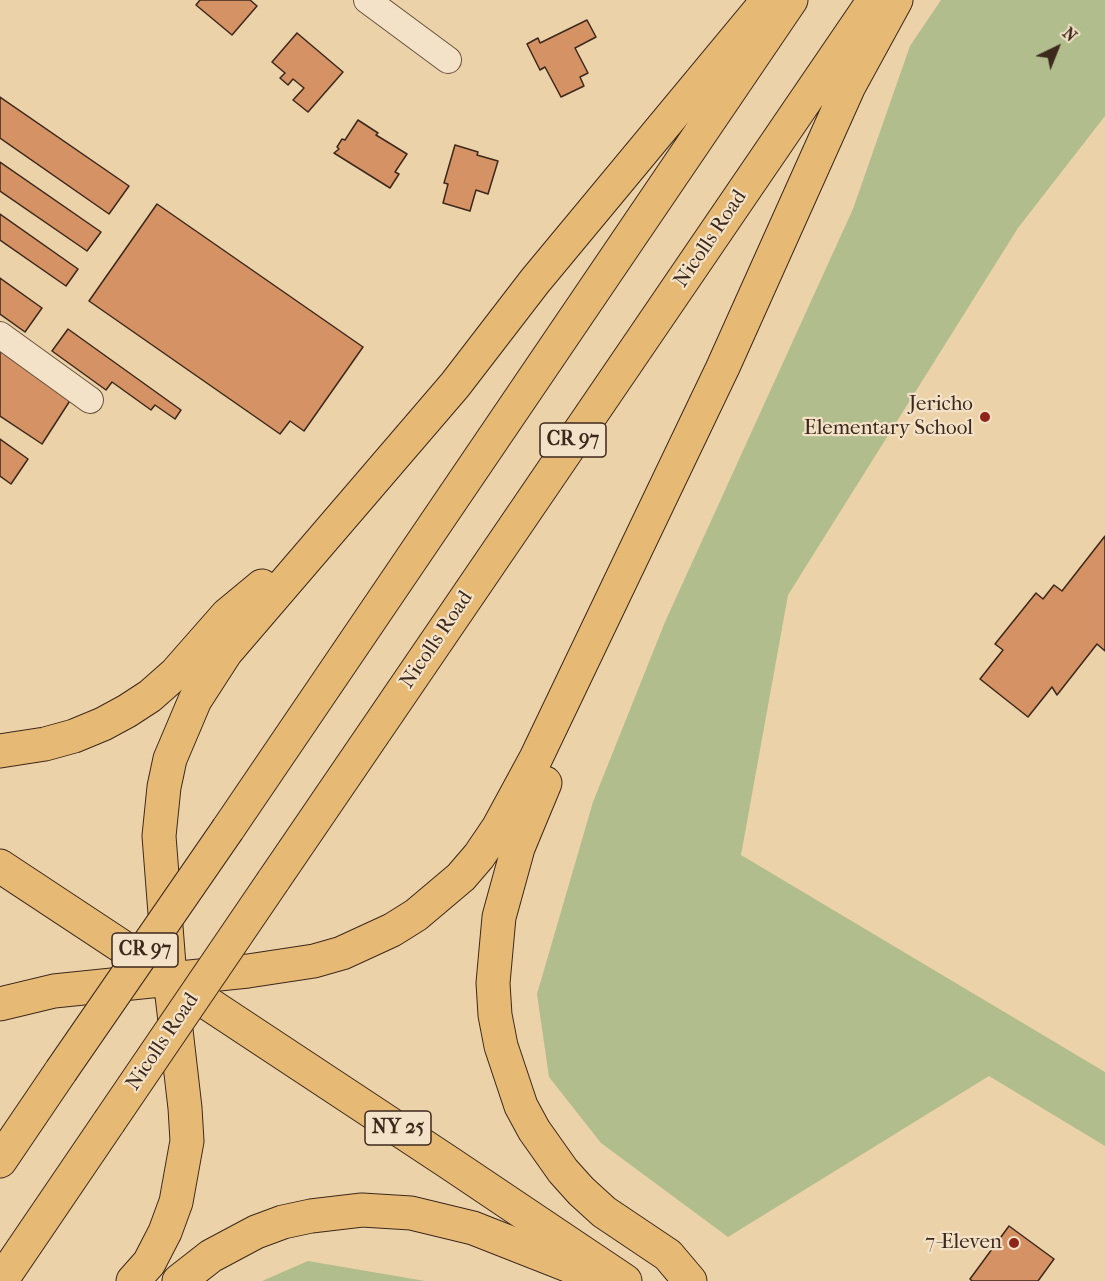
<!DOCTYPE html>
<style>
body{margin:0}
#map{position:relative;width:1105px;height:1281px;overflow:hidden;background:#ecd2a9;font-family:"IM FELL French Canon",serif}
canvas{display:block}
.north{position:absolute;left:1027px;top:18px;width:60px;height:60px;-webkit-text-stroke:4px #f3e2c7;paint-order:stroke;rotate:43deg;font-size:16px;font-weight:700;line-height:24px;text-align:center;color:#3c281c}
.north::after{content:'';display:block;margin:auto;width:21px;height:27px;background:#3c281c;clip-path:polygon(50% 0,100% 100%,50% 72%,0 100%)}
</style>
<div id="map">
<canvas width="1105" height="1281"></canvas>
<div class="north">N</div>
</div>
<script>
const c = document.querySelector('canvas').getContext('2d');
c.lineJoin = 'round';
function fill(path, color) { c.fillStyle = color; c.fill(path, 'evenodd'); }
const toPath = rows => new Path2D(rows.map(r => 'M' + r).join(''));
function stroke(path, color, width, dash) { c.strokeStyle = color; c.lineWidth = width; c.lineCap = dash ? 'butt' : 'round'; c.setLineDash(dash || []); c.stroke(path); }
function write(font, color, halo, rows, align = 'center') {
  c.font = font + ' "IM FELL French Canon",serif'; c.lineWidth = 4.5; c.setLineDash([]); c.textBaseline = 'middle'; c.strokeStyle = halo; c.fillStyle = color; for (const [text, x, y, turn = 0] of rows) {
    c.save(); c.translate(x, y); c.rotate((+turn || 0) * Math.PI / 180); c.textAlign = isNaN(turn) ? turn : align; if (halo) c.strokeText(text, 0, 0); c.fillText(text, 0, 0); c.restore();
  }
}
const green = toPath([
 [941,0,1105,0,1105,116,1018,228,788,595,741,855,1105,1072,1105,1146,989,1076,728,1237,601,1143,549,1077,537,994,593,802,665,622,853,209,910,46],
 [308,1261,425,1281,262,1281]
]);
const building = toPath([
 [200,0,250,0,257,6,232,35,196,5,200,0],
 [587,20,596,37,575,48,588,73,580,77,584,86,561,97,545,67,540,70,527,44,538,38,540,43,587,20],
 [297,33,343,72,308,112,293,100,304,88,293,79,288,85,280,78,285,73,272,62,297,33],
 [0,97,129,186,109,214,0,138,0,97],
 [358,120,378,133,376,135,407,154,395,172,399,174,390,188,334,153,339,149,337,147,342,139,345,140,358,120],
 [455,145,478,152,477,155,498,161,488,194,476,190,470,211,443,203,448,184,444,183,455,145],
 [0,162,101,232,87,251,0,191,0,162],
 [157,204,363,347,304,431,290,421,280,434,89,301,157,204],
 [0,214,78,269,66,286,0,240,0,214],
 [0,278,42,308,25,332,0,314,0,278],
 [68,329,181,410,175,419,155,405,151,410,112,382,106,390,52,351,68,329],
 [0,347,73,396,42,444,0,416,0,347],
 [0,439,28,459,11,484,0,476,0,439],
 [1105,536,1105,651,1097,644,1057,695,1052,687,1028,717,980,679,1003,650,995,644,1036,593,1043,599,1054,585,1062,591,1105,536],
 [1009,1226,1054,1259,1038,1281,972,1281,970,1279,1009,1226]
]);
const street = toPath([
 [367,0,448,60],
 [0,335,90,400]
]);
const primary = toPath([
 [0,866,451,1164,625,1281]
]);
const highway = toPath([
 [0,751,45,744,74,736,103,724,127,711,150,696,176,673,227,615,262,586],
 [545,783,518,848,499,917,493,983,495,1015,501,1046,521,1106,534,1130,563,1171,581,1191,604,1212,668,1255,690,1281],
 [228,829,791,0],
 [273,881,874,0],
 [0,1004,54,991,248,971,314,961,342,953,392,930,416,915,461,877,479,856,498,828,536,758,723,367,849,86,896,0],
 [0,1161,61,1071],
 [1,1281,109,1122],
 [133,1281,149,1263,165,1232,176,1202,187,1141,185,1108,170,978,159,836,164,787,170,759,195,700,226,652,455,385,535,281,768,0],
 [179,1281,211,1256,256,1232,283,1222,311,1216,362,1210,411,1213,473,1228,608,1281]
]);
const highwayBridge = toPath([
 [61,1071,228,829],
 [109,1122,273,881]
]);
const markers = [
 [985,417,6,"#8f2418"],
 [1014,1243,6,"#8f2418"]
];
const shields = [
 [573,440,66],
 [145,950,66],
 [398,1128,66]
];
const shieldNames = [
 ["CR 97",573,440],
 ["CR 97",145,950],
 ["NY 25",398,1128]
];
const streetNames = [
 ["Nicolls Road",711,239,-56],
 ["Nicolls Road",437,640,-56],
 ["Nicolls Road",163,1042,-56]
];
const poiNames = [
 ["Jericho",973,405],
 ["Elementary School",973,429],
 ["7-Eleven",1002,1243]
];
fill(green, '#b1bd8d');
fill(building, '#d59264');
stroke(building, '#3c281c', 1.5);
stroke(street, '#68523f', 28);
stroke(primary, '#3c281c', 35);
stroke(highway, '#3c281c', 35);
stroke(street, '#f3e2c7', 26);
stroke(primary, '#e6b974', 33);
stroke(highway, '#e6b974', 33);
stroke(highwayBridge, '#3c281c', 35, []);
stroke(highwayBridge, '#e6b974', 33);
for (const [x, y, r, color] of markers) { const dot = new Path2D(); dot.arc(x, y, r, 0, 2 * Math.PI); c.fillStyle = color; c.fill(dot); stroke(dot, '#f3e2c7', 2); }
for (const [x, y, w] of shields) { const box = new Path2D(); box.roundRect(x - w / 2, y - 17, w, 34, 4.5); c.fillStyle = '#f3e2c7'; c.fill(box); stroke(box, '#3c281c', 1.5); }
write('bold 20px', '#3c281c', null, shieldNames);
write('21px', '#3c281c', '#f3e2c7', streetNames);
write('21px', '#3c281c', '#f3e2c7', poiNames, 'right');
</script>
